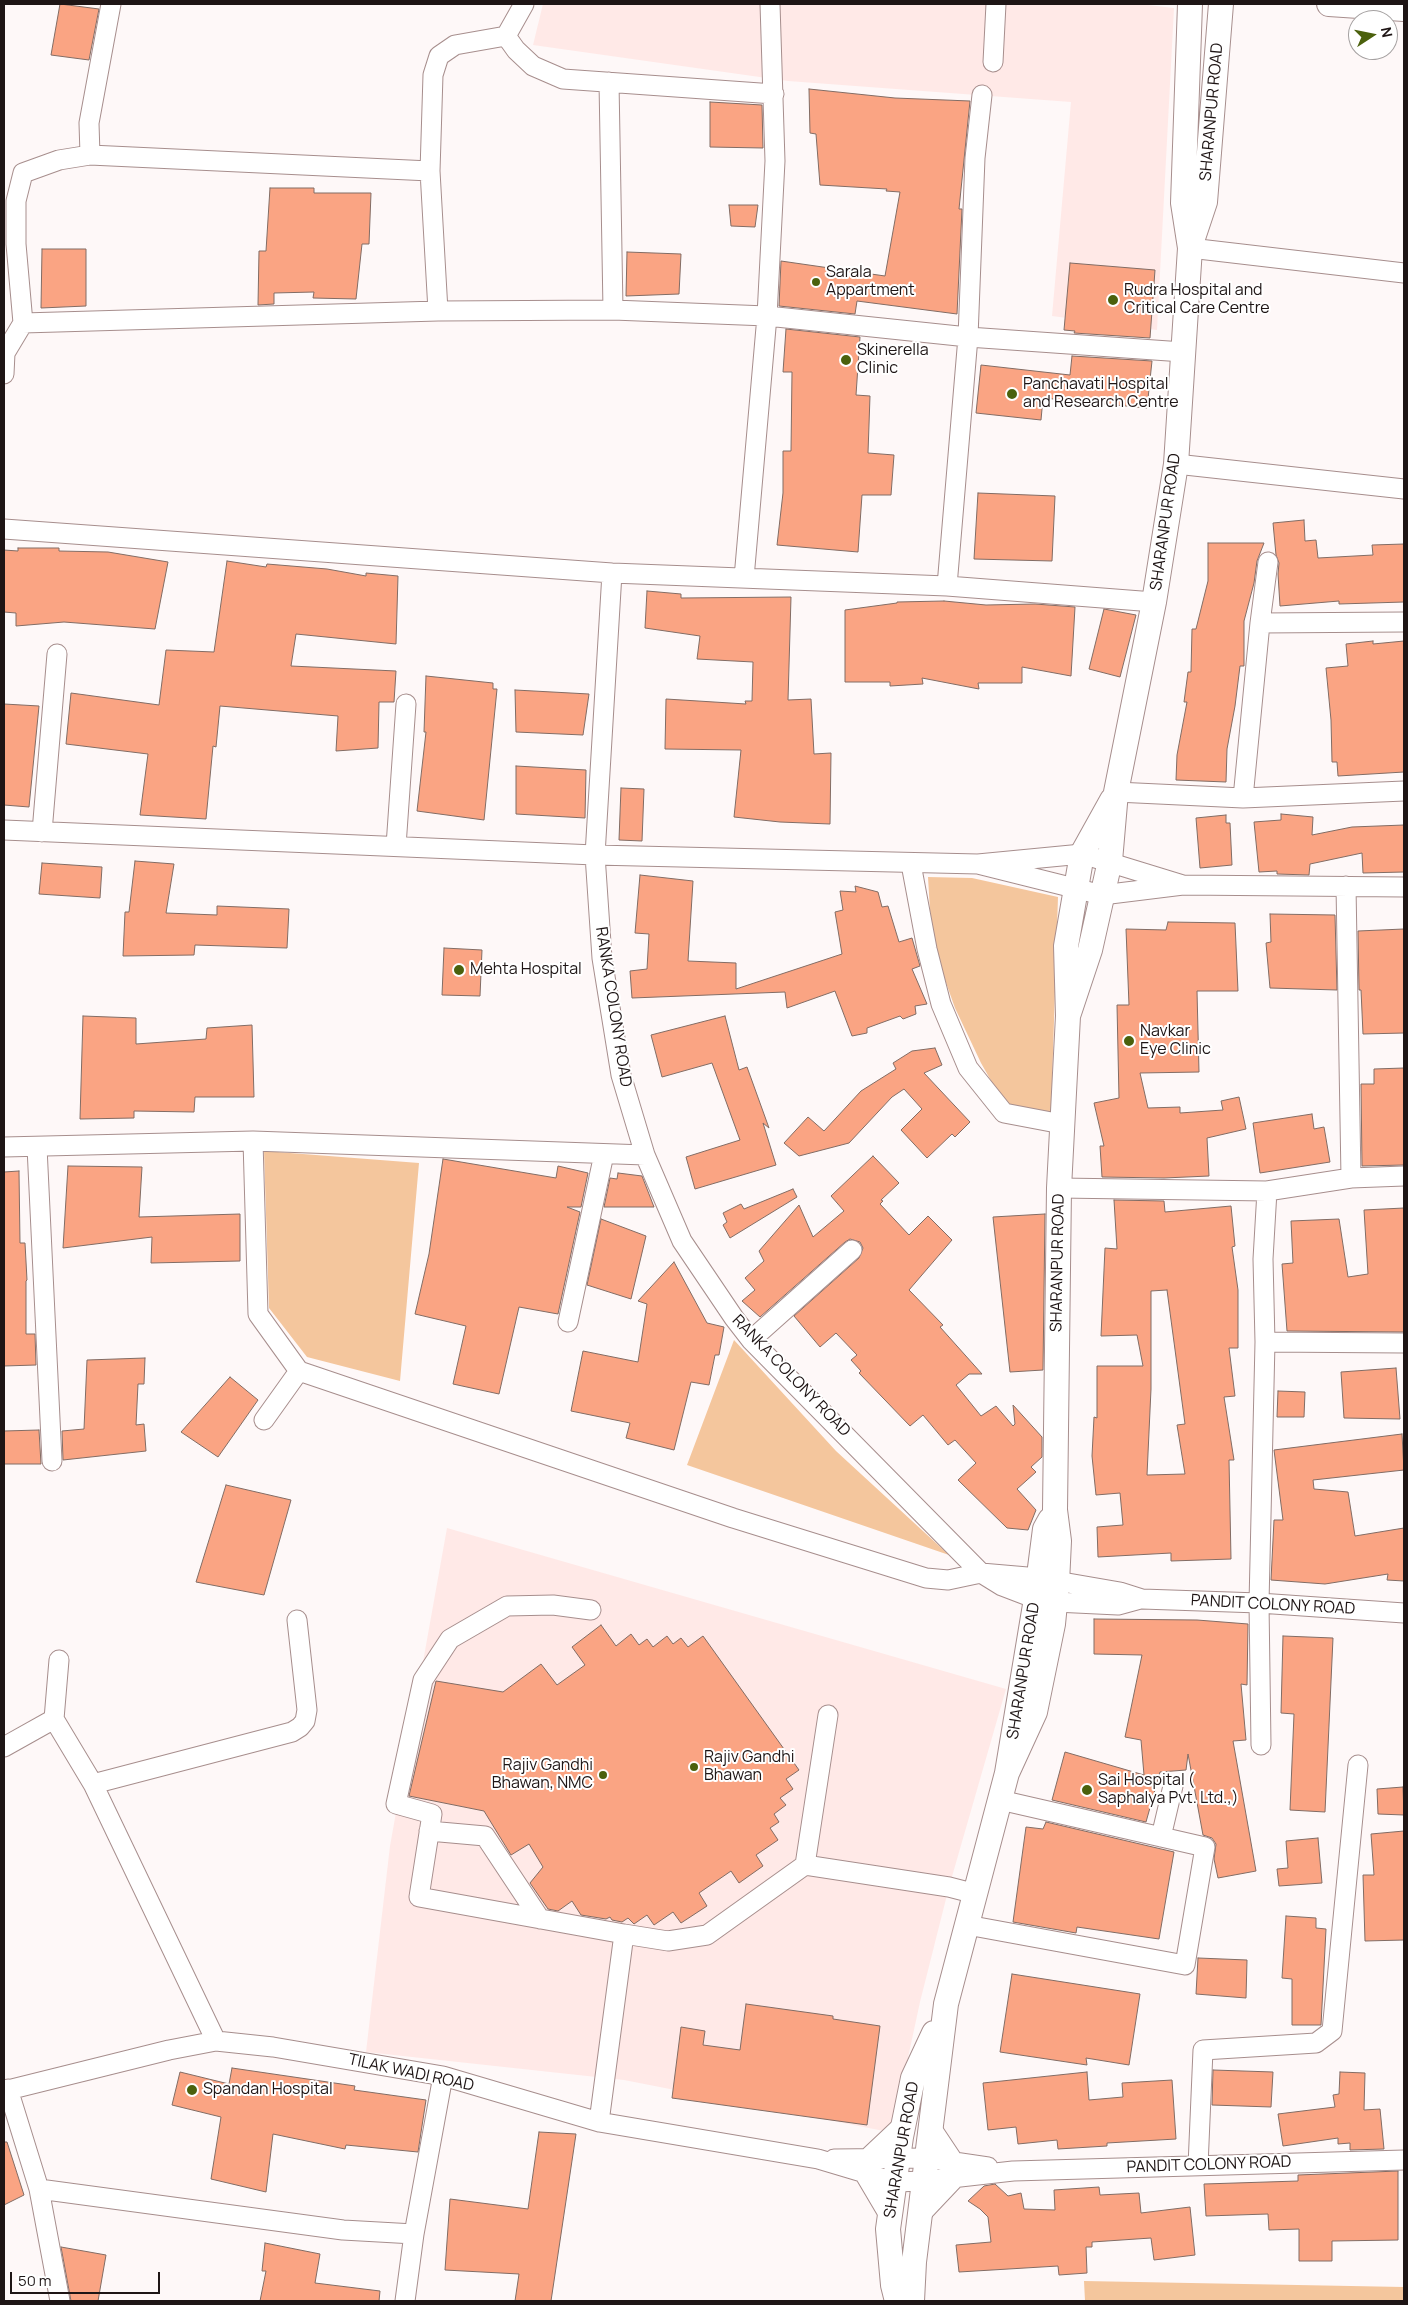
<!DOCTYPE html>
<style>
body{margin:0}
#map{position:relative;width:1408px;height:2305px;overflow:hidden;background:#fef8f8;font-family:Manrope,sans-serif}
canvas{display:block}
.frame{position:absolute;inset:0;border:5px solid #1e1515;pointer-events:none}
.north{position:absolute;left:1348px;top:10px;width:50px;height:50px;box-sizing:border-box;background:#fff;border:1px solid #a5a1a1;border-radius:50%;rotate:79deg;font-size:14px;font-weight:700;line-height:20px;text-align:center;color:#1e1515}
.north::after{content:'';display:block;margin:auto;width:18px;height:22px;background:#4b610d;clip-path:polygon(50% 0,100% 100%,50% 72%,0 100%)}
.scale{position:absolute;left:10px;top:2272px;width:150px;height:22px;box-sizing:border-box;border:2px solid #1e1515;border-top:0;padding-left:6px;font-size:15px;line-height:18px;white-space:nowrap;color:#1e1515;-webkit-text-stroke:4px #fff;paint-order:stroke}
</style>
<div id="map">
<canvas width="1408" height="2305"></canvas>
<div class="frame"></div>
<div class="north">N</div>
<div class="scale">50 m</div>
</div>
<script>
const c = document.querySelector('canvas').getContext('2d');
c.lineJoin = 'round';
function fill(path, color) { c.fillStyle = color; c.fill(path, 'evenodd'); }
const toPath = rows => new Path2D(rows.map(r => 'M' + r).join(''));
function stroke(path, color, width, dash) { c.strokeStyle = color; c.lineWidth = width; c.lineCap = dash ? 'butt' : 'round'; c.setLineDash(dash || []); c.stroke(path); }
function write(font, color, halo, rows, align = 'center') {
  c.font = font + ' Manrope,sans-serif'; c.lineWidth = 4; c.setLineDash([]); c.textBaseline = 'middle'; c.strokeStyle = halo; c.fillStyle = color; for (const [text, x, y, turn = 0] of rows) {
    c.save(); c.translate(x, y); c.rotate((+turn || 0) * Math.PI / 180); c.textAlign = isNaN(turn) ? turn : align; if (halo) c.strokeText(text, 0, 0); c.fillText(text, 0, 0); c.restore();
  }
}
const built = toPath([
 [543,4,1139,4,1174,8,1157,330,1052,316,1071,102,788,81,533,45],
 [447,1528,1006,1689,949,1887,920,2002,895,2118,884,2131,624,2080,366,2052,390,1846]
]);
const green = toPath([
 [928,877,972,878,1058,897,1051,1114,1011,1107,994,1086,981,1063,955,1008,939,963,930,911],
 [264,1151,419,1163,400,1381,307,1357,269,1308],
 [734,1340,836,1451,949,1555,687,1465],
 [1084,2281,1404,2287,1404,2301,1085,2301]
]);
const building = toPath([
 [60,4,99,9,89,60,51,55,60,4],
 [809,89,895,98,970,101,959,209,962,209,957,314,857,301,855,314,779,306,781,261,885,276,900,192,886,191,887,189,820,185,816,134,810,133,809,89],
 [710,102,762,105,763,148,710,147,710,102],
 [270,188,314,188,314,193,371,193,369,244,362,244,356,299,313,298,314,292,274,293,274,304,258,305,259,251,266,251,270,188],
 [729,205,758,205,755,227,731,226,729,205],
 [42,249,86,249,86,306,41,308,42,249],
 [627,252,681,254,679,294,626,296,627,252],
 [1070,263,1155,270,1150,338,1074,333,1075,331,1064,330,1070,263],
 [786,329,860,337,856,395,870,396,868,453,894,455,891,495,862,495,858,552,777,545,783,493,783,451,791,451,792,372,783,372,786,329],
 [1072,356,1152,361,1147,408,1043,398,1041,420,976,413,981,365,1070,375,1072,356],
 [978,493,1055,496,1052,561,974,559,978,493],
 [1304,520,1305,541,1316,540,1318,558,1373,555,1372,545,1404,544,1404,602,1339,604,1339,601,1280,606,1278,574,1279,563,1276,555,1273,523,1304,520],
 [1208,543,1264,543,1257,561,1254,583,1244,621,1244,666,1240,666,1235,706,1227,749,1226,782,1176,780,1177,755,1187,702,1184,702,1188,672,1191,672,1192,629,1196,629,1208,581,1208,543],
 [18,548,59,548,59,551,108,552,168,562,155,629,64,622,16,626,16,613,4,612,4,550,18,551,18,548],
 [227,561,266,567,267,564,327,569,366,576,366,573,398,576,396,644,296,634,291,666,396,671,394,702,379,702,378,748,336,751,338,716,220,706,216,747,213,746,206,819,140,815,148,754,66,744,71,693,159,705,166,650,214,652,227,561],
 [647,591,681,594,681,598,791,597,788,700,811,699,814,754,831,753,830,824,780,822,734,817,741,750,665,749,666,699,746,704,745,701,752,701,753,662,697,659,700,636,645,628,647,591],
 [944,601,986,605,1035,604,1075,607,1071,676,1022,667,1022,683,978,683,979,689,922,678,923,684,890,686,890,682,845,682,845,610,897,603,897,602,944,601],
 [1104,609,1136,615,1120,677,1089,669,1104,609],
 [1373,641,1373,644,1404,641,1404,772,1338,776,1337,762,1332,762,1331,720,1326,668,1348,666,1346,644,1373,641],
 [426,676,493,683,493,689,497,689,484,820,417,811,426,732,424,732,426,676],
 [515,690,589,694,583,735,516,732,515,690],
 [4,704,39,706,29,807,4,805,4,704],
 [516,766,586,770,585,818,516,814,516,766],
 [621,788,644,789,642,841,619,840,621,788],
 [1281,814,1313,817,1312,835,1352,827,1404,825,1404,872,1363,873,1362,853,1310,864,1309,875,1277,874,1277,871,1259,872,1254,822,1281,820,1281,814],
 [1226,815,1226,823,1230,823,1232,865,1200,868,1196,818,1226,815],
 [135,861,174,864,166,913,217,915,217,906,289,909,287,948,195,945,194,955,123,956,125,912,129,912,135,861],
 [42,863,102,867,100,898,39,894,42,863],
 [640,875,693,881,688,961,736,963,736,989,842,954,835,912,843,910,840,891,856,892,855,886,878,892,882,907,888,906,899,942,912,938,920,966,912,969,927,1004,915,1006,916,1014,903,1019,900,1016,867,1028,867,1033,852,1036,835,991,787,1008,785,992,632,998,630,971,647,969,649,934,635,933,640,875],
 [1270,914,1335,915,1337,990,1270,988,1266,943,1271,942,1270,914],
 [1168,922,1235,923,1238,991,1197,991,1199,1072,1140,1073,1148,1108,1180,1107,1180,1113,1223,1110,1221,1101,1239,1097,1246,1129,1207,1138,1209,1176,1164,1178,1102,1177,1100,1146,1104,1146,1094,1103,1119,1098,1117,1005,1129,1005,1126,929,1166,930,1168,922],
 [1404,929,1404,1033,1363,1034,1361,990,1359,990,1358,931,1404,929],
 [444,948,482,950,480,996,442,995,444,948],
 [83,1016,136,1018,136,1044,206,1039,207,1028,252,1025,254,1097,195,1097,194,1112,134,1111,134,1118,80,1119,83,1016],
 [725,1016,739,1070,747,1067,769,1128,763,1123,776,1165,695,1189,686,1157,740,1140,712,1063,662,1077,651,1035,725,1016],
 [935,1048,942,1065,924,1073,970,1122,955,1137,952,1134,927,1158,901,1130,922,1109,904,1089,892,1097,849,1143,799,1156,784,1143,808,1117,824,1131,861,1091,896,1069,893,1063,912,1051,935,1048],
 [1404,1068,1404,1165,1362,1166,1361,1084,1374,1084,1374,1069,1404,1068],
 [1312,1114,1314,1129,1324,1127,1330,1162,1260,1173,1253,1123,1312,1114],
 [873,1156,899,1183,881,1200,883,1201,880,1204,909,1235,928,1216,952,1240,909,1290,943,1325,940,1327,982,1374,969,1374,956,1385,981,1416,996,1406,1013,1426,1015,1424,1013,1405,1042,1437,1042,1457,1031,1467,1036,1472,1017,1489,1036,1510,1028,1530,1007,1528,958,1480,976,1463,955,1440,948,1445,923,1415,910,1426,859,1373,861,1371,851,1360,857,1355,836,1333,820,1347,794,1316,859,1258,863,1248,860,1242,850,1239,845,1242,760,1317,742,1301,755,1290,745,1278,764,1261,759,1251,799,1205,813,1237,844,1211,831,1196,873,1156],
 [443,1159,556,1178,558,1166,588,1173,581,1207,567,1207,580,1212,558,1314,519,1307,499,1394,453,1384,466,1326,415,1314,429,1254,443,1159],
 [68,1166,142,1167,139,1217,240,1214,240,1261,151,1263,152,1237,63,1248,68,1166],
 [19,1171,20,1243,25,1243,27,1280,26,1281,26,1334,35,1334,36,1365,4,1366,4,1172,19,1171],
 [618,1173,642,1176,654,1207,604,1207,610,1178,617,1179,618,1173],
 [793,1189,797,1197,730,1238,723,1225,727,1222,723,1213,741,1204,744,1209,793,1189],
 [1114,1200,1164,1201,1165,1212,1231,1206,1235,1246,1232,1247,1238,1290,1238,1348,1229,1348,1235,1396,1224,1397,1234,1460,1229,1460,1231,1559,1171,1561,1171,1553,1098,1557,1097,1527,1123,1525,1120,1493,1096,1495,1092,1456,1094,1417,1097,1418,1097,1366,1143,1366,1137,1335,1101,1336,1105,1248,1117,1249,1114,1200],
 [1167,1290,1185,1424,1177,1425,1185,1474,1147,1475,1151,1389,1151,1291,1167,1290],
 [1404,1208,1404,1332,1287,1331,1282,1264,1293,1263,1291,1221,1339,1219,1348,1277,1368,1274,1364,1210,1404,1208],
 [1045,1214,1043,1370,1010,1372,993,1217,1045,1214],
 [601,1219,646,1236,631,1299,587,1285,601,1219],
 [674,1262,707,1323,724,1327,719,1355,715,1355,709,1385,691,1382,674,1450,626,1438,630,1423,571,1411,583,1351,638,1362,647,1304,638,1301,674,1262],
 [145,1358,144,1384,138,1384,136,1425,144,1424,146,1451,63,1460,62,1431,84,1429,87,1360,145,1358],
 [1396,1368,1400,1419,1344,1418,1341,1372,1396,1368],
 [230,1377,258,1400,218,1457,181,1432,230,1377],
 [1278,1391,1305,1392,1304,1417,1277,1417,1278,1391],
 [39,1430,41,1464,4,1464,4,1431,39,1430],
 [1402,1434,1404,1470,1313,1480,1314,1489,1348,1492,1355,1536,1404,1528,1404,1581,1387,1580,1388,1574,1325,1584,1271,1580,1274,1520,1283,1520,1274,1450,1402,1434],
 [226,1485,291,1500,264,1595,196,1582,226,1485],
 [1094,1619,1197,1620,1248,1624,1247,1685,1241,1684,1246,1740,1233,1741,1256,1871,1218,1878,1214,1859,1216,1844,1212,1838,1203,1835,1188,1754,1186,1770,1160,1772,1146,1822,1052,1800,1065,1752,1144,1775,1141,1740,1125,1737,1142,1655,1094,1654,1094,1619],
 [601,1625,616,1646,631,1634,639,1645,647,1639,653,1647,667,1636,673,1644,681,1638,688,1647,703,1636,799,1770,786,1779,793,1789,780,1798,786,1805,774,1814,779,1822,770,1828,778,1840,756,1855,763,1866,739,1883,731,1871,699,1893,707,1906,681,1923,673,1912,654,1925,647,1915,634,1924,628,1918,622,1922,612,1920,610,1917,606,1919,581,1915,572,1901,558,1911,548,1909,530,1883,543,1867,529,1844,511,1855,484,1811,409,1796,436,1681,503,1692,541,1664,557,1685,585,1665,572,1647,601,1625],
 [1283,1636,1333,1638,1325,1812,1290,1810,1294,1714,1281,1713,1283,1636],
 [1403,1787,1404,1815,1378,1814,1377,1789,1403,1787],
 [1046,1822,1174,1852,1159,1939,1077,1927,1076,1933,1013,1922,1026,1827,1043,1829,1046,1822],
 [1404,1831,1404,1940,1365,1941,1363,1875,1374,1875,1371,1834,1404,1831],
 [1318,1838,1322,1883,1279,1886,1277,1869,1288,1868,1286,1841,1318,1838],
 [1286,1916,1316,1918,1316,1928,1326,1929,1321,2025,1292,2025,1292,1979,1282,1978,1286,1916],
 [1198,1958,1247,1960,1246,1998,1196,1994,1198,1958],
 [1012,1974,1140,1994,1129,2065,1086,2058,1087,2065,1000,2052,1012,1974],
 [746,2004,833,2016,833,2019,880,2026,867,2125,672,2098,681,2027,705,2031,703,2045,740,2050,746,2004],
 [232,2068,355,2086,354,2090,426,2100,418,2152,346,2145,345,2149,273,2134,266,2192,211,2179,221,2117,172,2105,180,2072,229,2084,232,2068],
 [1213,2070,1273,2072,1271,2107,1212,2105,1213,2070],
 [1087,2072,1089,2100,1123,2097,1122,2083,1172,2080,1176,2139,1107,2143,1107,2146,1058,2149,1057,2140,1018,2144,1016,2127,988,2130,983,2083,1087,2072],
 [1340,2072,1365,2073,1364,2110,1380,2109,1384,2149,1350,2150,1350,2143,1338,2144,1338,2138,1283,2146,1278,2114,1335,2107,1333,2095,1339,2094,1340,2072],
 [539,2132,576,2134,551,2301,515,2301,519,2274,445,2270,450,2199,528,2209,539,2132],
 [4,2142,7,2142,24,2195,4,2205,4,2142],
 [1398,2171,1398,2240,1332,2241,1332,2261,1299,2261,1299,2229,1269,2230,1268,2214,1206,2216,1204,2184,1298,2181,1298,2175,1398,2171],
 [995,2184,1008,2196,1021,2193,1024,2209,1055,2210,1054,2190,1099,2187,1100,2195,1139,2193,1141,2213,1190,2207,1195,2255,1154,2260,1151,2238,1092,2242,1092,2247,1086,2247,1087,2273,1059,2275,1058,2266,959,2272,956,2245,991,2242,988,2217,980,2209,968,2201,984,2186,995,2184],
 [265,2243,320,2254,315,2283,380,2291,379,2301,260,2301,266,2271,262,2271,265,2243],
 [61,2247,106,2255,98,2301,71,2301,61,2247]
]);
const minor = toPath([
 [506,36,516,50,533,66,563,79,774,94],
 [993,62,996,4],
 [609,82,613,310],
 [90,155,89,123,111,4],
 [430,171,438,311],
 [1190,248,1404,273],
 [23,323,16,244,16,201,23,173,59,160,90,155,430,171,433,75,439,56,455,45,506,36,524,4],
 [4,374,5,353,23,323,438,311,613,310,767,316,968,337,1183,352],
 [1176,464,1404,489],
 [4,529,612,573,947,586,1154,602],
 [612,573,595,855,602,958,621,1075,645,1155,682,1241,734,1318,751,1340,981,1573,1002,1586,1036,1599,1055,1602,1118,1605,1140,1599],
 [744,578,767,316,775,161,770,4],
 [947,586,968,337,975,158,982,95],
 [1404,622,1260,623,1243,798,1404,791],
 [1260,623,1268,562],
 [1116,792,1243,798],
 [4,830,595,855,978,864],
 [42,832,57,654],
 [396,846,406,704],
 [911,864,927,949,941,1004,968,1068,1004,1113,1062,1124],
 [1183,885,1082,854,978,864,1102,895,1183,885,1404,887],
 [1346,886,1351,1178],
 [4,1147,253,1141],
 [37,1147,52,1461],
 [645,1155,253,1141,258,1314,299,1371,733,1518,926,1578,948,1580,981,1573,1039,1578,1120,1592,1142,1599,1259,1603,1404,1613],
 [1059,1188,1267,1191,1351,1178,1404,1176],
 [568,1322,604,1154],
 [751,1340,852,1250],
 [1265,1342,1404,1343],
 [264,1420,299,1371],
 [591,1610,553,1605,507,1606,450,1639,423,1680,396,1804,432,1814,419,1897,624,1934,599,2122],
 [59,1660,54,1719,93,1784,292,1732,300,1727,305,1721,307,1710,297,1620],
 [1261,1745,1259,1603,1265,1342,1263,1259,1267,1191],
 [4,1747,54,1719],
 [93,1784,216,2041],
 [429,1831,485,1836,540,1919],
 [1161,1837,1173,1786],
 [805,1865,828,1715],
 [967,1925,1185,1965,1205,1847,1000,1800],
 [624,1934,668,1941,707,1935,805,1865,949,1887,976,1894],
 [8,2089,39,2189,60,2301],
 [4,2091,169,2050,216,2041,273,2047,443,2076,599,2122,818,2159,895,2182,925,2181,1013,2171,1404,2160],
 [930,2126,954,2162],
 [869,2157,904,2124],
 [834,2159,927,2158,988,2167],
 [1198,2166,1203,2050,1316,2043,1332,2031,1358,1765],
 [864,2173,890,2217],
 [39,2189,343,2230,414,2234],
 [921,2214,956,2177],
 [405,2301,414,2234,443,2076]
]);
const major = toPath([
 [1329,4,1404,9],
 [1191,244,1205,202,1221,4],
 [1068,1016,1090,950,1110,861,1116,792,1154,602,1176,464,1190,248,1183,203,1190,4],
 [1007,1773,1035,1712,1053,1624,1057,1583,1059,1541,1055,1510,1059,1188,1068,1016,1066,946,1082,854,1112,800],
 [897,2301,893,2285,888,2229,901,2137,913,2078,934,2033],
 [912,2301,914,2262,946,2004,1007,1773,1036,1599,1045,1529,1050,1520]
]);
const markers = [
 [816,282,5,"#4b610d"],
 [1113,300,6,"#4b610d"],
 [846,360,6,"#4b610d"],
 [1012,394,6,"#4b610d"],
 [459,970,6,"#4b610d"],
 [1129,1041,6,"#4b610d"],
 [694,1767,5,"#4b610d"],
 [603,1775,5,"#4b610d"],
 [1087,1790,6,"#4b610d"],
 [192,2090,6,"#4b610d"]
];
const streetNames = [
 ["SHARANPUR ROAD",1212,112,-85],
 ["SHARANPUR ROAD",1166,522,-82],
 ["RANKA COLONY ROAD",613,1007,81],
 ["SHARANPUR ROAD",1058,1263,-89],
 ["RANKA COLONY ROAD",791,1376,46],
 ["PANDIT COLONY ROAD",1273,1605,3],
 ["SHARANPUR ROAD",1024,1671,-81],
 ["TILAK WADI ROAD",411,2073,12],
 ["SHARANPUR ROAD",902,2150,-80],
 ["PANDIT COLONY ROAD",1209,2165,-2]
];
const poiNames = [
 ["Sarala",826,273],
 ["Appartment",826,291],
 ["Rudra Hospital and",1124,291],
 ["Critical Care Centre",1124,309],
 ["Skinerella",857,351],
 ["Clinic",857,369],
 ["Panchavati Hospital",1023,385],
 ["and Research Centre",1023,403],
 ["Mehta Hospital",470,970],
 ["Navkar",1140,1032],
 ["Eye Clinic",1140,1050],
 ["Rajiv Gandhi",704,1758],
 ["Bhawan",704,1776],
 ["Rajiv Gandhi",593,1766,"right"],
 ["Bhawan, NMC",593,1784,"right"],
 ["Sai Hospital (",1098,1781],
 ["Saphalya Pvt. Ltd.,)",1098,1799],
 ["Spandan Hospital",203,2090]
];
fill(built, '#ffe9e7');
fill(green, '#f4c69d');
fill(building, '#faa483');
stroke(building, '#826c64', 1);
stroke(minor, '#a78e8d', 21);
stroke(major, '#a78e8d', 26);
stroke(minor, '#fff', 19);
stroke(major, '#fff', 24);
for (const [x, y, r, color] of markers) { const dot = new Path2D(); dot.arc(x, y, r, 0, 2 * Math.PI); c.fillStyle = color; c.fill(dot); stroke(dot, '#fff', 2); }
write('16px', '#1e1515', '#fff', streetNames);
write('16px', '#1e1515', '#fff', poiNames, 'left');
</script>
